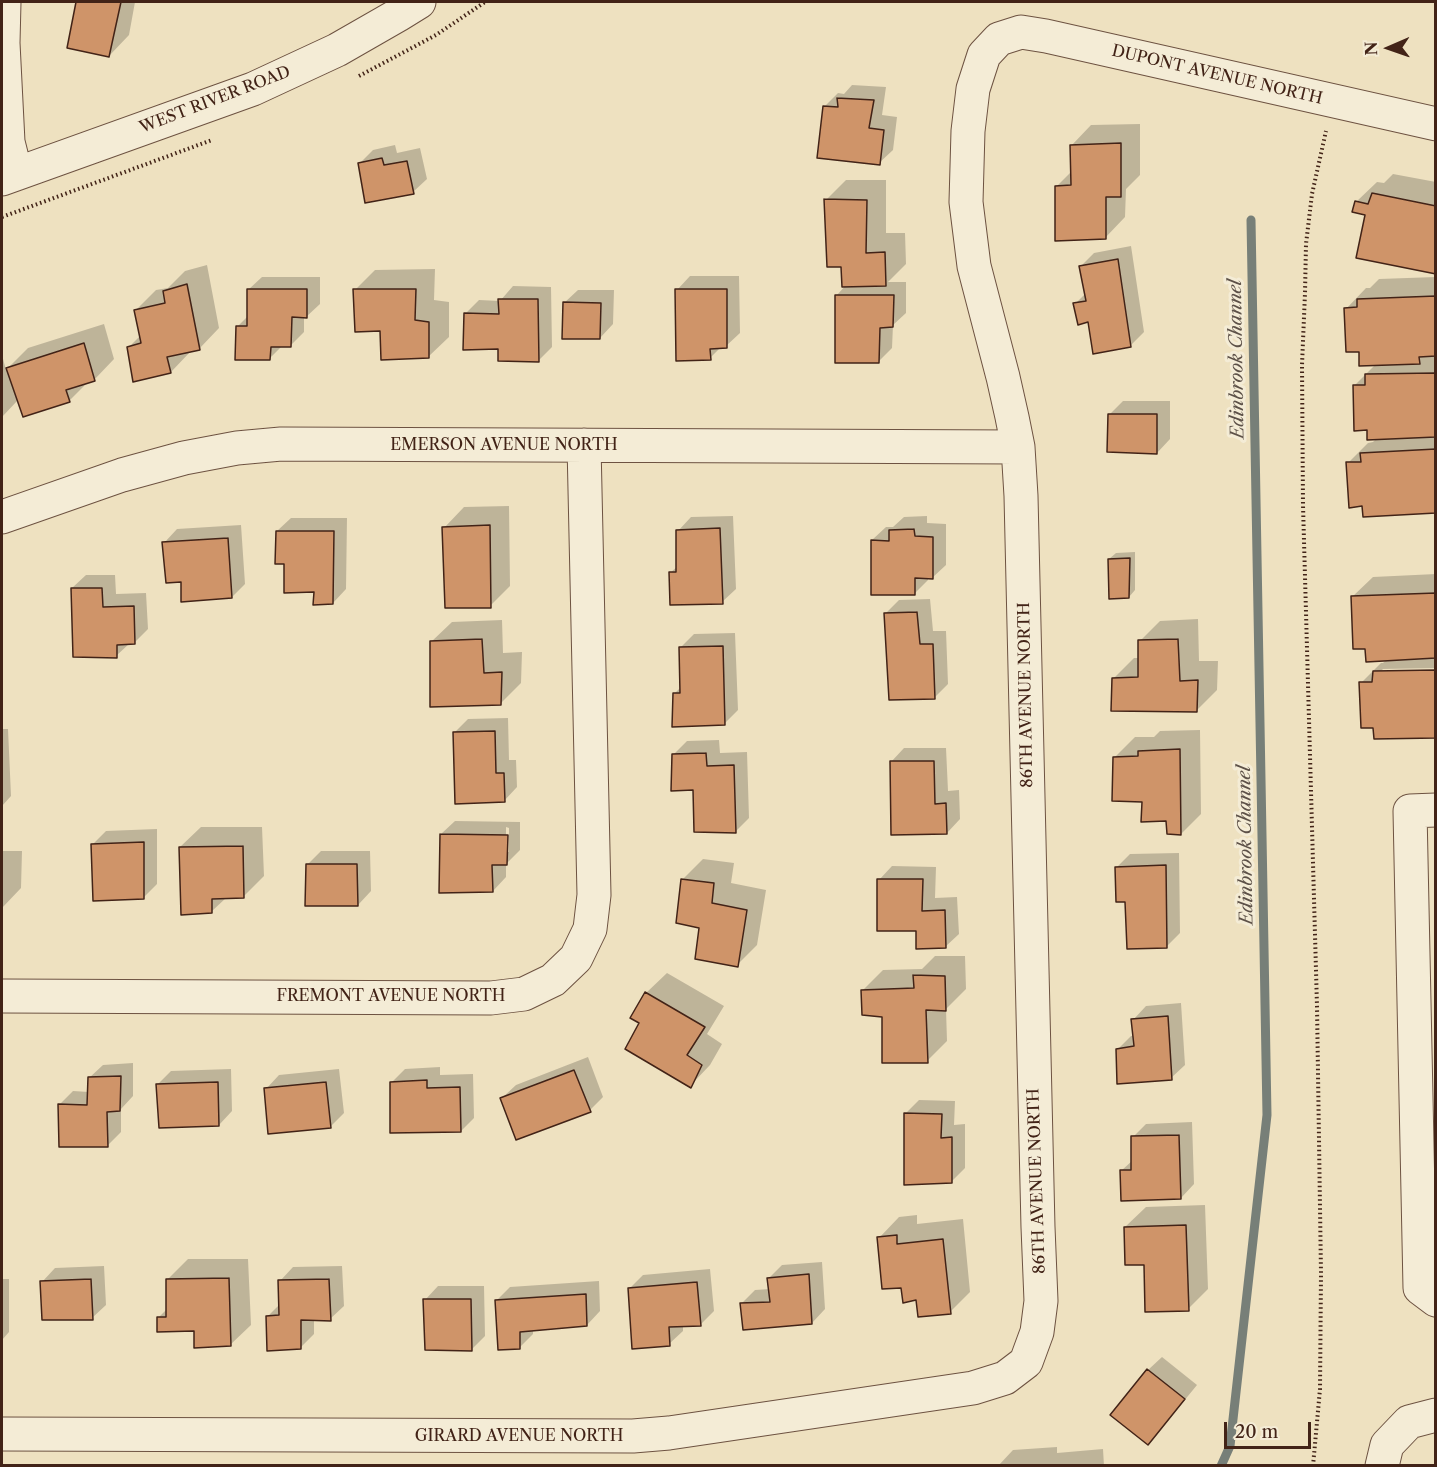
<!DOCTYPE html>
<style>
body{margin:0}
#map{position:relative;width:1437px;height:1467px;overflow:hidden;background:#eee1c0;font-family:"Libre Caslon Text",serif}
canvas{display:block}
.frame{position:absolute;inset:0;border:3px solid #422317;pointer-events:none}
.north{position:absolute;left:1359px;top:18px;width:60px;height:60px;-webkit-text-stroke:4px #f4ecd6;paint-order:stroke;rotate:268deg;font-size:16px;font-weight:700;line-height:24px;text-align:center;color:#422317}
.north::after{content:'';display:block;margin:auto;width:21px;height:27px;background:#422317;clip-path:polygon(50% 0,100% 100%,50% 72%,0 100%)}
.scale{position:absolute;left:1224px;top:1422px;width:87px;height:27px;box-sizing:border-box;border:3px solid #422317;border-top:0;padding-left:8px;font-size:18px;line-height:21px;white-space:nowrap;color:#422317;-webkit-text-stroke:4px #f4ecd6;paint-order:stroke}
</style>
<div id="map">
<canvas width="1437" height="1467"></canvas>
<div class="frame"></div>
<div class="north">N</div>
<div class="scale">20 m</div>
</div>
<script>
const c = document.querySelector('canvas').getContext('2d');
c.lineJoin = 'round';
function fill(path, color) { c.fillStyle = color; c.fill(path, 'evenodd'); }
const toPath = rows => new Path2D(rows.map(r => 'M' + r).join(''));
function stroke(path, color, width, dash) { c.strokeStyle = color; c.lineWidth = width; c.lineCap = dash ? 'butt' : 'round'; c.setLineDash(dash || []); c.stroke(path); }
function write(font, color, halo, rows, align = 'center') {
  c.font = font + ' "Libre Caslon Text",serif'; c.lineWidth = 6; c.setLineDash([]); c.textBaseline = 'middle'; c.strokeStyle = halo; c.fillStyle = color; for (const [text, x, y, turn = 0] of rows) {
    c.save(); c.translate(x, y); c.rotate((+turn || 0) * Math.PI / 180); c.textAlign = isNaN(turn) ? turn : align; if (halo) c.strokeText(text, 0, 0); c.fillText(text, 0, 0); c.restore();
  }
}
const shadow = toPath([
 [78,2,135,2,129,35,109,56,69,47],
 [852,85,886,87,882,115,897,117,893,150,879,163,824,107,838,93,844,94],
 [1140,124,1140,175,1126,189,1125,217,1105,238,1056,187,1072,171,1071,146,1091,125],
 [395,145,397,153,420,148,427,179,413,192,360,163,373,150],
 [1393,174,1436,182,1436,273,1366,214,1356,202,1377,182,1384,183],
 [846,180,886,180,886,233,905,233,906,264,888,282,906,282,906,313,893,325,892,348,879,361,837,295,846,285,843,265,826,200],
 [1131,246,1144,332,1131,345,1090,321,1075,304,1086,293,1081,266,1094,253],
 [207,265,219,328,199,349,191,351,171,372,134,380,128,348,141,335,136,310,156,290,168,288,185,271],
 [435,269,434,300,449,302,449,337,428,357,382,329,355,290,375,270],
 [690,276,739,276,740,333,726,346,721,347,710,358,677,290],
 [262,277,320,277,320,304,306,317,304,317,304,332,291,345,282,346,269,359,237,327,248,316,248,290],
 [1436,277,1436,511,1364,504,1348,463,1368,443,1373,442,1377,438,1368,429,1354,386,1376,364,1360,350,1346,309,1366,288,1370,288,1379,279],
 [513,286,551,287,552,347,538,361,499,347,465,314,479,300,500,301],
 [578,290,614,290,613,324,600,338,564,303],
 [104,324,114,359,94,380,89,381,69,401,18,400,2,417,2,355,6,370,28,348],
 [1123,401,1170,401,1170,439,1157,453,1110,414],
 [509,506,510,586,490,606,444,528,464,507],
 [733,516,736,589,722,602,670,573,678,566,678,531,691,517],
 [927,516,927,523,946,524,946,565,932,578,928,578,928,580,915,593,872,540,886,527,893,527,904,517],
 [291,518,347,518,346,589,333,603,316,591,285,562,277,531],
 [241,525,245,584,232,597,182,581,164,543,177,529],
 [1135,552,1135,590,1129,597,1109,559,1116,553],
 [1436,574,1436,668,1383,669,1380,672,1375,726,1361,683,1381,663,1383,663,1387,659,1367,647,1352,597,1373,577],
 [86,575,115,575,116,594,146,593,148,629,134,643,130,643,116,656,72,588],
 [930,599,933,631,946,631,948,684,935,697,886,613,899,600],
 [1198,619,1199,661,1218,661,1217,690,1197,710,1113,679,1134,658,1139,658,1140,641,1160,621],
 [502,620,503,653,522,652,521,683,501,703,431,642,452,622],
 [735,633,738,710,725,723,674,694,681,687,680,648,694,634],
 [508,718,509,760,516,760,517,787,504,801,454,733,468,719],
 [2,729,8,729,11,796,2,806],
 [1200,730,1201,814,1181,834,1168,820,1143,800,1114,758,1135,737,1154,737,1160,731],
 [719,740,720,753,747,752,749,818,736,831,694,789,673,755,687,741],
 [904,748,946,748,948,791,959,790,960,819,947,833,891,762],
 [455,821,520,822,520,850,506,864,506,877,493,891,441,834],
 [506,827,509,828,509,852,506,852],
 [201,827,262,827,264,876,244,896,227,897,211,912,180,847],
 [157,829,157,884,143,898,92,845,106,831],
 [2,851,22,851,21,888,2,908],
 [321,851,370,851,371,891,358,905,307,865],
 [1179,853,1180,933,1167,946,1127,900,1116,868,1130,854],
 [703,859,734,863,731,883,766,890,757,945,737,965,701,926,683,879],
 [892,866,936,867,935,898,957,897,959,934,945,947,917,930,879,880],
 [935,956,965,956,966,989,946,1009,947,1041,927,1061,863,990,883,970,922,969],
 [667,973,724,1006,707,1034,722,1044,710,1065,690,1086,641,1023,632,1017,646,993],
 [1181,1003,1185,1065,1171,1078,1117,1050,1131,1036,1134,1036,1133,1020,1146,1006],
 [588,1057,603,1097,590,1110,502,1098,516,1085],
 [133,1063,133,1096,121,1109,121,1132,108,1145,59,1105,73,1091,89,1092,89,1078,103,1065],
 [440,1067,440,1075,473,1074,474,1118,461,1131,392,1082,405,1069],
 [231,1069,232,1111,219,1125,157,1085,171,1071],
 [339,1069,344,1113,331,1126,266,1089,279,1075],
 [919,1100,955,1101,954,1125,965,1124,965,1168,951,1182,905,1114],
 [1192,1122,1194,1184,1181,1198,1121,1171,1133,1160,1133,1137,1146,1124],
 [1205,1205,1208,1289,1188,1309,1145,1263,1125,1227,1146,1207],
 [917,1215,917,1224,963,1219,970,1292,950,1312,917,1298,902,1286,879,1238,899,1217],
 [188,1259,248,1259,251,1325,230,1345,195,1329,158,1318,167,1309,168,1279],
 [822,1262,825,1309,812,1323,742,1303,755,1290,770,1289,768,1279,782,1265],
 [104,1266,106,1305,92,1318,42,1282,55,1268],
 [342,1266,344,1306,330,1319,314,1319,314,1334,300,1348,268,1316,280,1304,280,1281,293,1267],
 [710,1269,714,1311,700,1325,683,1325,683,1331,669,1344,629,1289,643,1275],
 [2,1279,9,1279,9,1332,2,1340],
 [599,1281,600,1311,587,1325,533,1330,533,1334,520,1347,496,1301,510,1287],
 [438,1286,484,1286,485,1336,472,1349,425,1300],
 [1162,1357,1197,1385,1161,1429,1148,1443,1148,1370],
 [1057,1447,1057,1453,1103,1449,1104,1466,998,1466,1013,1450]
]);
const stream = toPath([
 [1221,1466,1230,1446,1267,1115,1251,220]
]);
const building = toPath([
 [76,2,121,2,109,57,67,48,76,2],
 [837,98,874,100,869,128,884,130,880,165,817,158,823,106,838,107,837,98],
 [1121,143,1121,197,1106,197,1106,239,1055,241,1055,186,1071,185,1070,145,1121,143],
 [382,158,384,165,407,161,414,194,365,203,358,163,382,158],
 [1372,193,1436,206,1436,274,1356,258,1365,215,1352,212,1355,201,1368,204,1372,193],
 [824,199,867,200,866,253,885,252,886,286,842,287,841,267,827,267,824,199],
 [1118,259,1131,347,1093,354,1088,322,1078,325,1073,303,1086,301,1079,266,1118,259],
 [187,284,200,350,167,357,171,373,133,382,127,347,141,343,134,310,165,303,163,291,187,284],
 [247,289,307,289,307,318,292,317,291,347,271,347,270,360,235,360,236,326,247,326,247,289],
 [353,289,416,289,415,320,429,322,429,358,381,360,380,331,355,332,353,289],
 [675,289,727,289,727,348,710,349,711,360,676,361,675,289],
 [835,295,894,295,893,327,880,328,879,363,835,363,835,295],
 [1436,296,1436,356,1419,357,1420,364,1359,366,1359,352,1346,352,1344,308,1357,307,1357,299,1436,296],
 [498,299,538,299,539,362,498,361,498,349,463,350,464,313,499,314,498,299],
 [563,302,601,303,600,339,562,339,563,302],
 [84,343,95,381,66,390,70,402,23,417,6,368,84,343],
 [1436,373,1436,437,1367,440,1367,430,1354,431,1353,385,1365,385,1365,374,1436,373],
 [1108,414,1157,414,1157,454,1107,452,1108,414],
 [1436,449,1436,513,1363,517,1362,506,1349,508,1346,462,1361,462,1360,453,1436,449],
 [490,525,491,608,445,608,442,527,490,525],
 [720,528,723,604,670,605,669,572,676,572,676,530,720,528],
 [914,529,915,536,933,537,933,579,915,578,915,595,871,595,871,540,889,541,889,530,914,529],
 [276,531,334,531,333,604,313,605,314,592,284,593,284,564,275,564,276,531],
 [228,538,232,598,181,602,181,582,166,583,162,542,228,538],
 [1130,558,1129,598,1109,599,1108,559,1130,558],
 [71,588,102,588,103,607,134,606,135,644,117,645,117,658,73,657,71,588],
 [1436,593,1436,658,1366,662,1365,649,1353,649,1351,596,1436,593],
 [917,612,920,644,933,644,935,699,889,700,884,613,917,612],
 [482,639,484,673,502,672,501,705,430,707,430,641,482,639],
 [1178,639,1180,681,1198,680,1197,712,1111,711,1112,678,1138,677,1138,640,1178,639],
 [723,646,725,725,672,727,673,693,680,693,679,647,723,646],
 [1436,670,1436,738,1374,739,1373,728,1361,728,1359,682,1372,682,1373,671,1436,670],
 [495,731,496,773,504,773,505,802,455,804,453,732,495,731],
 [1180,749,1181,835,1167,834,1166,821,1141,822,1142,802,1112,801,1113,757,1138,756,1138,751,1180,749],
 [706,753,707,766,734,765,736,833,694,832,693,790,671,791,672,754,706,753],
 [890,761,934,761,935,804,946,803,947,834,891,835,890,761],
 [440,834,508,835,507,865,492,865,493,892,439,893,440,834],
 [144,842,144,899,93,901,91,844,144,842],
 [243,846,244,898,212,899,212,913,181,915,179,847,243,846],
 [306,864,357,864,358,906,305,906,306,864],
 [1166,865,1167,948,1127,949,1125,902,1116,902,1115,867,1166,865],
 [681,879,714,883,712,903,747,910,738,967,695,959,699,928,676,923,681,879],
 [877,879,923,879,922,911,945,910,946,948,916,949,916,931,877,931,877,879],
 [913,975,945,976,946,1011,926,1010,928,1063,882,1063,882,1017,862,1015,861,990,914,988,913,975],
 [645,992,705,1027,687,1055,702,1065,691,1088,625,1049,639,1023,630,1018,645,992],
 [1168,1016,1172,1080,1117,1084,1116,1049,1134,1046,1131,1019,1168,1016],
 [574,1070,591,1112,516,1140,500,1098,574,1070],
 [121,1076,120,1111,107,1112,108,1147,59,1147,58,1104,87,1105,88,1077,121,1076],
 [427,1080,427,1088,460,1087,461,1132,390,1133,390,1082,427,1080],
 [218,1082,219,1126,159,1128,156,1084,218,1082],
 [326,1082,331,1128,268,1134,264,1088,326,1082],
 [904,1113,942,1114,941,1138,952,1137,952,1183,904,1185,904,1113],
 [1179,1135,1181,1199,1121,1201,1120,1170,1131,1170,1131,1136,1179,1135],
 [1186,1225,1189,1311,1145,1312,1144,1265,1125,1265,1124,1227,1186,1225],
 [897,1235,897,1244,943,1239,951,1314,918,1317,916,1300,903,1303,901,1288,882,1289,877,1237,897,1235],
 [809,1274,812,1324,743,1330,740,1303,770,1302,767,1278,809,1274],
 [229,1278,231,1346,194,1348,194,1331,157,1332,157,1317,166,1317,166,1279,229,1278],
 [91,1279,93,1320,42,1320,40,1281,91,1279],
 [329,1279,331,1321,301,1320,301,1349,267,1351,266,1316,279,1315,278,1280,329,1279],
 [697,1282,701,1326,669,1327,670,1346,632,1349,628,1288,697,1282],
 [586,1294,587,1326,520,1332,520,1349,498,1350,495,1300,586,1294],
 [423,1299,471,1299,472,1351,425,1350,423,1299],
 [1147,1369,1185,1399,1148,1445,1110,1415,1147,1369]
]);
const path = toPath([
 [359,76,436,35,485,2],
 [2,217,212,140],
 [1313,1466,1320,1389,1321,1274,1317,1006,1303,505,1302,365,1305,293,1306,244,1312,194,1326,131]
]);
const minor = toPath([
 [4,2,3,43,8,142,16,174],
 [2,179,253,89,337,50,398,15,419,2],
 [2,517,122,475,184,458,237,448,281,444,1018,447],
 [1436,810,1410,811,1420,1288,1436,1300],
 [2,996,491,998,524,994,553,980,576,958,590,929,594,895,584,445],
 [2,1434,633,1436,669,1433,973,1388,1005,1378,1026,1362,1037,1332,1041,1301,1038,1227,1021,496,1018,447,1012,417,1003,377,974,266,966,202,968,131,973,89,984,55,999,39,1021,32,1046,36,1436,124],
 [1382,1466,1387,1445,1409,1422,1436,1415]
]);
const streetNames = [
 ["DUPONT AVENUE NORTH",1217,75,13],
 ["WEST RIVER ROAD",215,100,-21],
 ["EMERSON AVENUE NORTH",504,445],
 ["86TH AVENUE NORTH",1026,695,-91],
 ["FREMONT AVENUE NORTH",391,996],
 ["86TH AVENUE NORTH",1037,1181,-92],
 ["GIRARD AVENUE NORTH",519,1436]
];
const waterNames = [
 ["Edinbrook Channel",1237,359,-91],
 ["Edinbrook Channel",1246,845,-91]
];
fill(shadow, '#0003');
stroke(stream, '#777f78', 9);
fill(building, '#cf9469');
stroke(building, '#422317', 1.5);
stroke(minor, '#6d5241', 35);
stroke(path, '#422317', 4, [1.5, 3]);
stroke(minor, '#f4ecd6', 33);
write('16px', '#422317', '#f4ecd6', streetNames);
write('italic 18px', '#5d5148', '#f4ecd6', waterNames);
</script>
